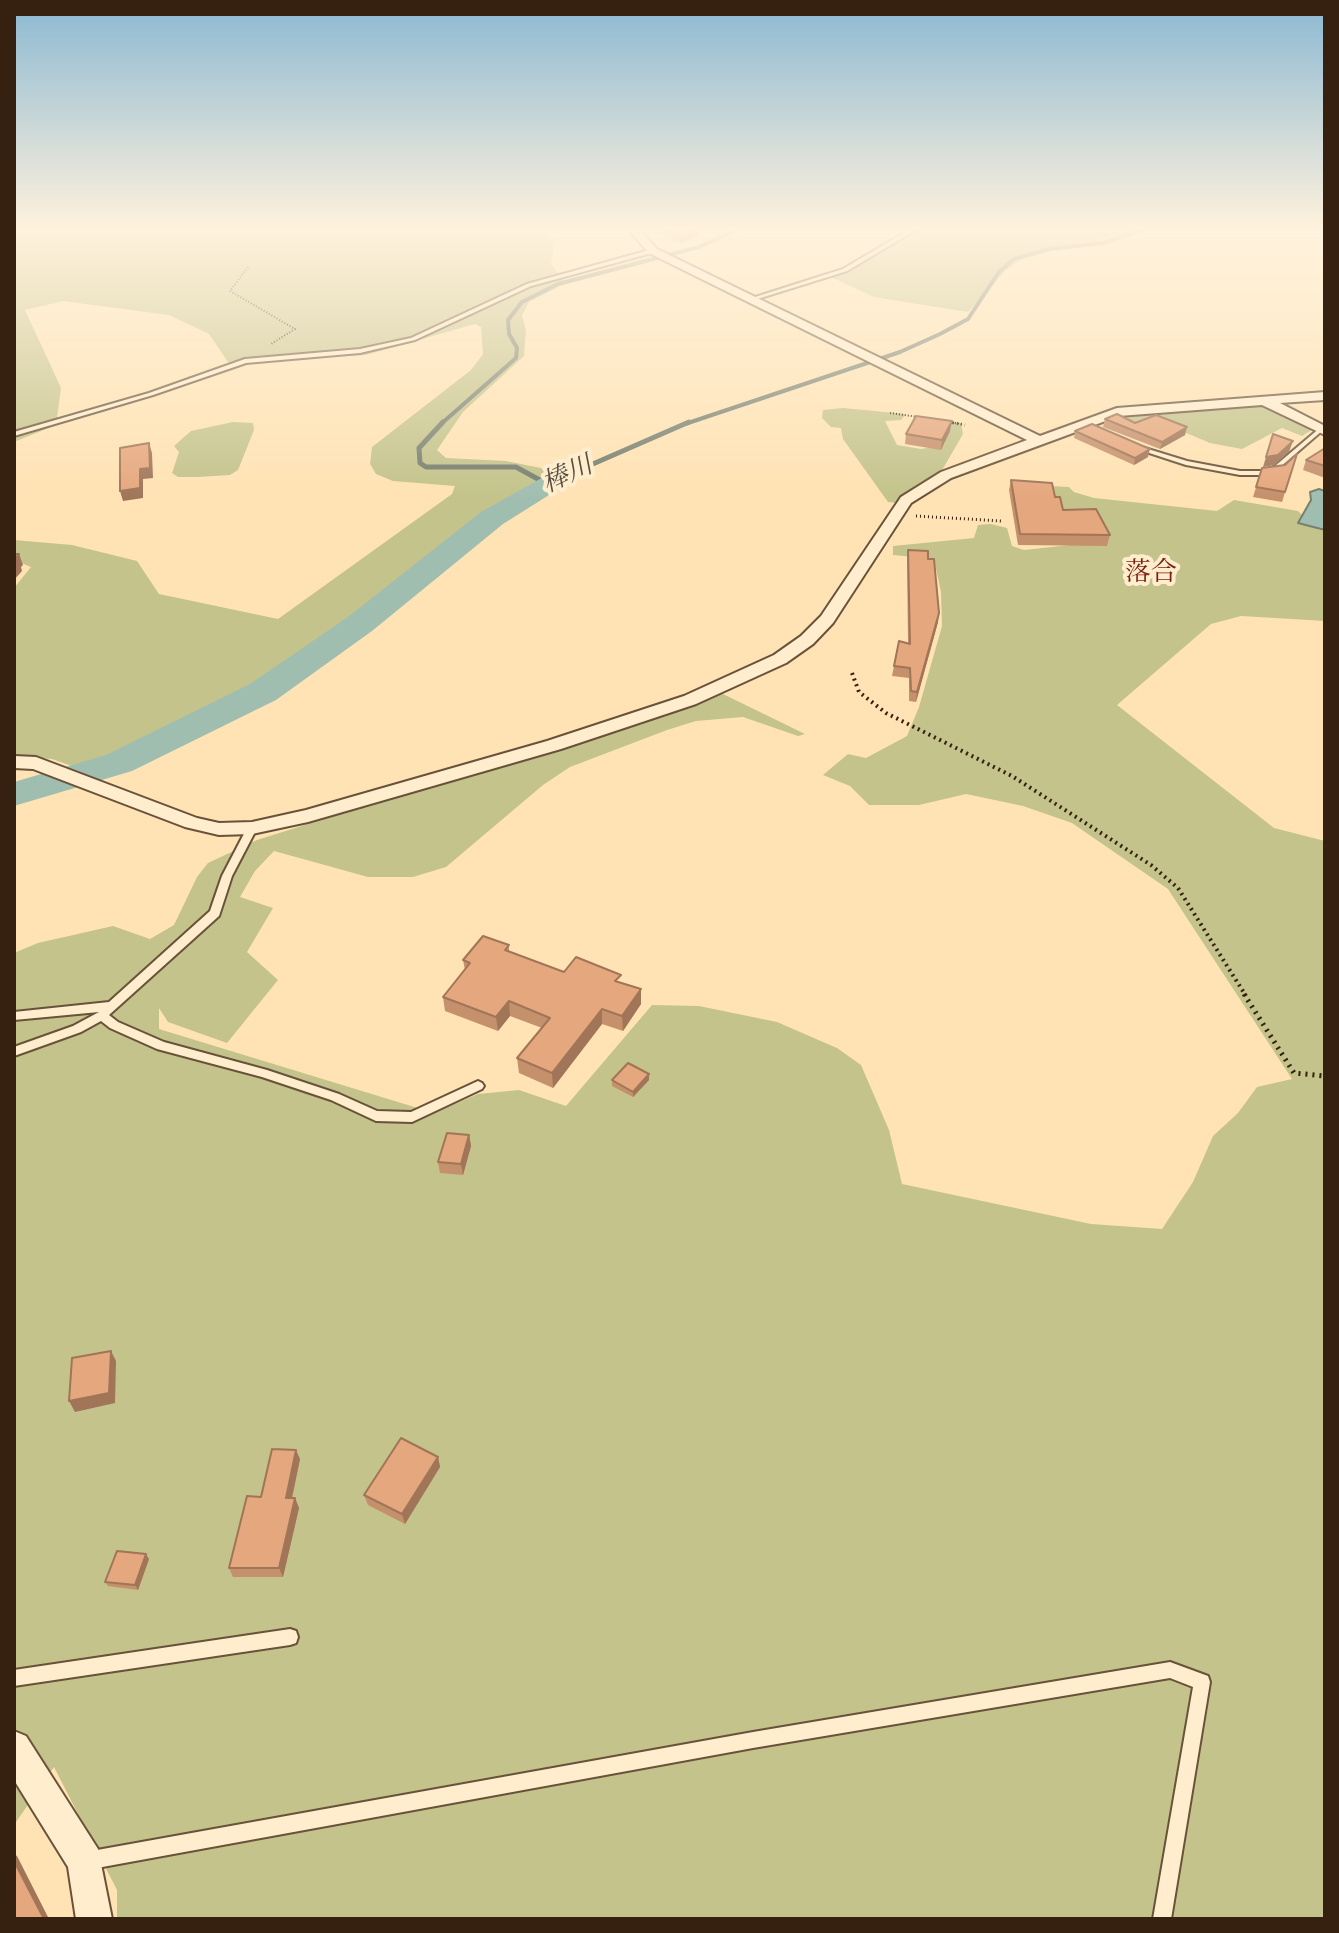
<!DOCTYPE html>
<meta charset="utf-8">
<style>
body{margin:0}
#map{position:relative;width:1339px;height:1933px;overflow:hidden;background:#ffe3b4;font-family:Cardo,serif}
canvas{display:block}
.frame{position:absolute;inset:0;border:16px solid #362110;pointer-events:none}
</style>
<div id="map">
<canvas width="1339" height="1933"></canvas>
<div class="frame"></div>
</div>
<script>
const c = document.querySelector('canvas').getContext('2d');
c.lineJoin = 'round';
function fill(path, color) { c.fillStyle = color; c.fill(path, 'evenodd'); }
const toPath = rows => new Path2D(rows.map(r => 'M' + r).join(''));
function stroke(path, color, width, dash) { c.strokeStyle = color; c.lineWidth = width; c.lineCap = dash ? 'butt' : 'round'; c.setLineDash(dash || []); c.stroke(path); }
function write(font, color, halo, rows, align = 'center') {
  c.font = font + ' Cardo,"Noto Serif JP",serif'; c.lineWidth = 8; c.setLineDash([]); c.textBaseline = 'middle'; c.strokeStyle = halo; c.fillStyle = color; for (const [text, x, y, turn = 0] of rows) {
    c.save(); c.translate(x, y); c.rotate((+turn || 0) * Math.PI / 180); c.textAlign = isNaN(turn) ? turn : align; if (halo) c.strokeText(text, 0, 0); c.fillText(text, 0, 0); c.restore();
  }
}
const green = toPath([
 [14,228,533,228,555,240,551,264,566,283,529,302,522,315,526,330,524,356,463,412,437,450,446,458,506,461,541,468,550,478,550,485,463,547,358,636,317,664,214,723,103,777,52,759,14,756,14,588,31,567,14,560,14,540,72,545,137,561,159,594,278,619,452,494,455,486,393,481,376,474,370,464,372,447,471,370,483,354,481,327,475,324,366,355,228,362,209,334,169,315,63,301,25,310,61,388,56,425,14,442],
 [911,228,1144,228,1021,259,1004,272,968,312,874,297,833,278,835,271],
 [1224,399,1271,399,1321,424,1302,436,1282,428,1242,449,1210,443,1165,424,1130,425,1111,416],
 [843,408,906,414,901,420,885,421,897,445,921,449,944,445,948,430,913,423,915,418,961,423,963,434,941,472,916,485,897,503,888,502,843,439,841,428,831,427,822,418,823,410],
 [233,422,253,423,254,430,238,470,230,475,198,477,178,477,172,473,179,452,174,446,191,431],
 [1050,486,1069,487,1074,492,1094,498,1217,511,1234,500,1298,511,1317,529,1325,531,1325,621,1241,616,1211,624,1117,705,1274,828,1325,841,1325,1919,117,1919,117,1890,54,1767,14,1825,14,953,38,943,113,926,150,939,174,925,197,877,208,863,257,840,723,694,805,734,798,736,743,717,696,721,667,730,570,767,543,785,446,867,413,877,368,877,274,851,255,871,240,897,273,908,247,952,278,980,227,1043,168,1022,159,1008,159,1029,434,1113,478,1094,519,1090,566,1106,652,1005,699,1006,777,1022,837,1048,861,1065,889,1130,902,1184,1091,1224,1162,1229,1193,1182,1213,1136,1238,1113,1257,1087,1292,1079,1168,889,1072,823,1023,806,966,794,919,805,869,805,850,786,823,775,848,754,866,758,907,736,919,707,942,626,941,592,934,559,893,555,893,546,974,538,978,525,991,524,1007,528,1012,546,1024,550,1107,541,1063,514]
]);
const water = toPath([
 [1319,489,1325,491,1325,530,1298,523,1311,500,1310,492,1319,489]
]);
const streamFar1 = toPath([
 [441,424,516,358,517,348,509,334,508,320,522,302,558,284,699,247,741,228],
 [685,424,900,352,940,334,968,319,999,272,1014,259,1049,249,1103,243,1148,228]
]);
const stream = toPath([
 [443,422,419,448,420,463,426,467,516,467,547,484,689,422]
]);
const river = toPath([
 [547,475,557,478,562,484,557,490,503,524,372,631,276,700,132,771,14,806,14,782,106,755,250,684,348,617,481,512,547,475]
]);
const pathFar3 = toPath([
 [248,267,230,291,295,329,271,344],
 [890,413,918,417],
 [946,422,962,424]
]);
const pathFar2 = toPath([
 [949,422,965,425],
 [916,516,1001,521]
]);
const pathFar1 = toPath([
 [852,673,859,692,886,713,1012,776,1151,865,1178,888,1246,996]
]);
const path = toPath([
 [1244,994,1294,1073,1325,1076]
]);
const service = toPath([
 [912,228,919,228,847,271,754,300,749,299,843,269,912,228],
 [653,249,655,252,531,286,415,340,360,353,246,363,153,395,14,436,14,432,149,393,245,359,360,349,411,338,527,284,653,249],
 [1321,427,1324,429,1323,430,1271,475,1240,475,1186,465,1131,447,1135,445,1187,461,1240,471,1269,471,1321,427],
 [252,825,257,828,232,876,219,916,109,1015,118,1022,164,1042,267,1070,339,1094,377,1111,411,1112,478,1081,482,1083,484,1086,482,1089,412,1122,376,1121,331,1100,262,1077,157,1049,110,1028,101,1021,81,1032,14,1056,14,1047,73,1026,99,1012,14,1020,14,1012,109,1002,210,911,222,876,247,828,252,825],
 [290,1629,296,1631,298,1637,296,1643,290,1645,14,1686,14,1670,290,1629],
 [1170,1662,1208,1676,1210,1682,1171,1919,1153,1919,1193,1687,1170,1678,753,1748,86,1870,80,1867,77,1861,80,1855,86,1852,753,1732,1170,1662]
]);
const minor = toPath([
 [627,228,638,228,657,249,1040,436,1117,408,1325,392,1325,400,1280,403,1325,426,1325,435,1262,405,1119,416,951,478,911,503,833,623,813,644,786,663,696,704,561,749,308,822,252,834,219,835,185,827,33,769,14,768,14,756,36,757,197,818,219,823,252,822,306,810,547,741,684,696,774,655,801,636,821,616,901,497,941,472,1027,440,649,253,627,228],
 [14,1731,26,1736,98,1849,112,1919,76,1919,68,1867,14,1780,14,1731]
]);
const wall = toPath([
 [658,228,699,228,699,236,680,243,666,238],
 [1105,419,1135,423,1185,435,1160,449,1103,427],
 [950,431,941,450,905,444,906,434],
 [1075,431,1148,457,1134,465,1074,438],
 [1325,448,1325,478,1303,470,1306,460],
 [1297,454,1282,502,1253,497,1262,468,1285,465],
 [1011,480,1055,497,1063,510,1110,535,1107,546,1018,545,1009,490],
 [908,550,928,559,938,622,916,702,909,701,909,678,892,676,894,666,908,644,907,559],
 [509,945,509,951,564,972,621,983,641,1004,623,1031,602,1024,553,1088,519,1073,517,1058,542,1028,510,1016,498,1031,445,1011,443,997,465,970,463,960],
 [612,1080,649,1080,633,1097,612,1086],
 [469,1135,471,1146,463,1175,440,1173,438,1162],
 [438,1457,440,1467,405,1524,368,1505,364,1495],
 [300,1459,292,1498,295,1498,299,1508,283,1577,233,1577,229,1568],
 [149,1559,138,1590,108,1586,105,1582]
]);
const shadedWall = toPath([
 [699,228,699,236,680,243,680,234],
 [952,421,950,431,941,450,942,440],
 [1187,427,1185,435,1160,449,1162,442],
 [1293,441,1289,452,1275,465,1263,467,1266,457],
 [149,443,152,453,153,478,143,479,143,498,123,501,120,491,140,469],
 [1150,449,1148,457,1134,465,1135,458],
 [19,554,23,565,21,567,22,571,14,580,14,560],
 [939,613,938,622,916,702,917,692],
 [641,989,641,1004,623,1031,622,1016],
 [509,1001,510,1016,498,1031,496,1017],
 [602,1009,602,1024,553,1088,552,1073],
 [649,1074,649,1080,633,1097,633,1092],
 [469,1135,471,1146,463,1175,461,1164],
 [111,1351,116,1361,115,1403,75,1412,69,1401],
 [296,1450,300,1459,290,1507,286,1498],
 [438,1457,440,1467,405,1524,402,1514],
 [295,1498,299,1508,283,1577,279,1568],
 [146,1554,149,1559,138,1590,135,1585],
 [14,1854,17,1856,49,1919,44,1919,14,1861]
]);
const building = toPath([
 [665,228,699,228,680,234,665,228],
 [1117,414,1135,423,1156,415,1187,427,1162,442,1105,419,1117,414],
 [916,416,952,421,942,440,906,434,916,416],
 [1092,424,1150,449,1135,458,1075,431,1092,424],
 [1273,434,1293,441,1278,455,1266,457,1273,434],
 [149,443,150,468,140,469,140,488,120,491,120,448,149,443],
 [1325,448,1325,466,1306,460,1325,448],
 [1297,454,1285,492,1256,487,1262,468,1285,465,1297,454],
 [1011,480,1052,483,1055,497,1060,497,1063,510,1096,509,1110,535,1020,534,1011,480],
 [908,550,928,551,928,559,934,559,939,613,917,692,911,691,910,668,894,666,899,641,910,644,908,550],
 [14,554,19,554,14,560,18,560,14,565,14,554],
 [483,936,509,945,505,950,564,972,576,957,621,975,615,981,641,989,622,1016,602,1009,552,1073,517,1058,550,1018,509,1001,496,1017,443,997,470,963,463,960,483,936],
 [628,1063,649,1074,633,1092,612,1080,628,1063],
 [447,1133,469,1135,461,1164,438,1162,447,1133],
 [111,1351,109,1393,69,1401,72,1358,111,1351],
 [401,1438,438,1457,402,1514,364,1495,401,1438],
 [272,1449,296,1450,286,1498,295,1498,279,1568,229,1568,247,1496,261,1497,272,1449],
 [117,1551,146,1554,135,1585,105,1582,117,1551],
 [14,1861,44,1919,14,1919,14,1861]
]);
const farWaternames = [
 ["棒川",568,476,-25]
];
const farNeighbourhoodnames = [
 ["落合",1151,574]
];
fill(green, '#c3c38b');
fill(water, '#a0beb0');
stroke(water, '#767f70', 2);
stroke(streamFar1, '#767f70', 4);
stroke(stream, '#767f70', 5);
fill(river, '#a0beb0');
stroke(service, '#685239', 4);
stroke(minor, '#685239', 4);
stroke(pathFar3, '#362110', 2, [1, 2]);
stroke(pathFar2, '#362110', 3, [1, 3]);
stroke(pathFar1, '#362110', 4, [2, 4]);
stroke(path, '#362110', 5, [2, 5]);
fill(service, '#ffedce');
fill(minor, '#ffedce');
fill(wall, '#c5906c');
fill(shadedWall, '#a07558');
fill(building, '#e5a77e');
stroke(building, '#a07558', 2);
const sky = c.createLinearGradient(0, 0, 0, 499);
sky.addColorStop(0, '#8bb8d2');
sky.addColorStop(0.46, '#fff2dd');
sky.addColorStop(1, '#fff2dd00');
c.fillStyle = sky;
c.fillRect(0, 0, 1339, 499);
write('italic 26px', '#565040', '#ffedce', farWaternames);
write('26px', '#7a1f14', '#ffedce', farNeighbourhoodnames);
</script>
